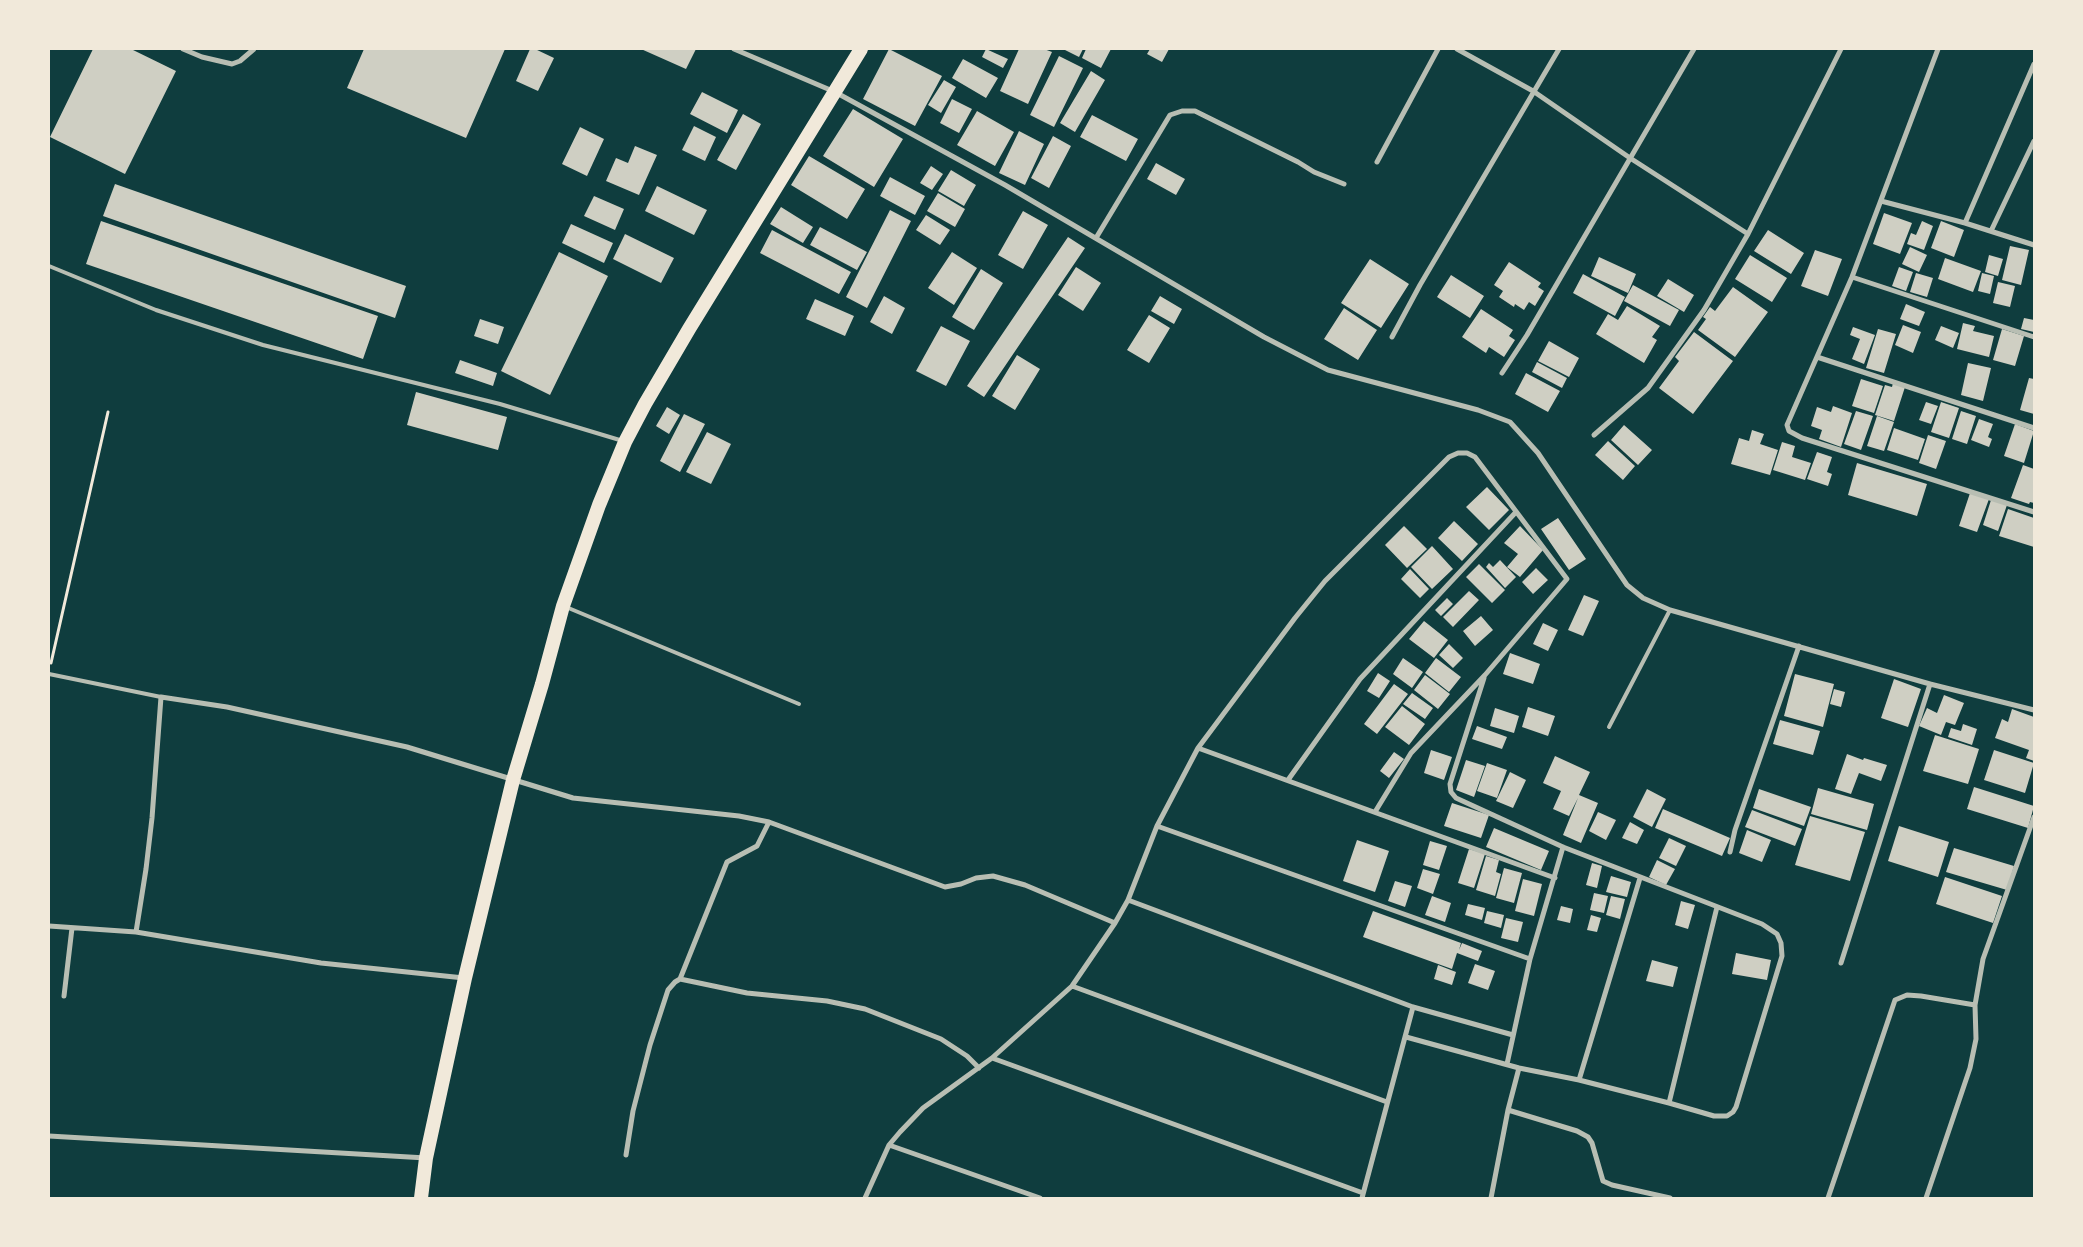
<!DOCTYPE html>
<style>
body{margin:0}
#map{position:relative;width:2083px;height:1247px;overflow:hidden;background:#0f3d3e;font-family:Montserrat,sans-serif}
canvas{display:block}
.frame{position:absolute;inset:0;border:50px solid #f1e9da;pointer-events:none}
</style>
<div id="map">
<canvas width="2083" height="1247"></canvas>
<div class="frame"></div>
</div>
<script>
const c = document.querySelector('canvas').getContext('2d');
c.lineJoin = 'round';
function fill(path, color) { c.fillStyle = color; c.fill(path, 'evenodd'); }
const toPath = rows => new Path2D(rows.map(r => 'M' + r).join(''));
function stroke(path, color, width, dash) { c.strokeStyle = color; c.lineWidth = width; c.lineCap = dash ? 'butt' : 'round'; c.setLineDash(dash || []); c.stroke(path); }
const building = toPath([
 [93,49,131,49,176,71,125,174,50,137],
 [364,49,505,49,466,138,347,88],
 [530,49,535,49,554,58,538,91,516,81],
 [641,49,696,49,686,69],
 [889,49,942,76,915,126,863,99],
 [986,49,1008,59,1003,68,982,57],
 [1019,49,1044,49,1052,52,1028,104,1000,91],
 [1063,49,1083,49,1079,57],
 [1086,49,1111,49,1101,68,1082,58],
 [1150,49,1169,49,1162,62,1147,54],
 [1059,56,1083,68,1054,127,1030,115],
 [963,59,998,78,986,98,952,78],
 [1091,71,1105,80,1075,132,1060,123],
 [944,80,956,87,941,113,928,105],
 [702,92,738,110,727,133,690,114],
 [952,99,972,109,959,133,940,123],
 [853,109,903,139,874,187,823,156],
 [977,111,1014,132,995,166,957,145],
 [743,114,761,124,736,170,717,160],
 [1092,115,1138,139,1126,161,1080,137],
 [694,126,716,137,705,161,682,150],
 [580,127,604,139,587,176,562,164],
 [1019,131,1044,144,1025,185,999,173],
 [1053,136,1071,146,1049,188,1031,178],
 [635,146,657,155,639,195,606,181,616,158,628,163],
 [809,156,865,189,847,219,791,185],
 [1156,163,1185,179,1176,195,1147,179],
 [931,166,943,174,932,190,920,183],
 [951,170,976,185,964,206,938,191],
 [890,177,925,196,915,215,880,196],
 [115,184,406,286,395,318,103,216],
 [657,186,707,210,694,235,645,211],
 [938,193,965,209,955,227,927,211],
 [594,196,624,209,615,230,584,216],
 [781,207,813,227,803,243,770,224],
 [890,210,911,221,867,308,846,297],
 [1023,211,1048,225,1023,269,998,255],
 [1884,213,1912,223,1900,254,1873,244],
 [926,215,950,230,940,245,916,230],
 [101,221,378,316,363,359,86,264],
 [1922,221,1933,226,1924,250,1907,244,1911,233,1916,235],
 [1941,221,1964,230,1954,257,1931,248],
 [571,224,613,243,604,263,562,243],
 [820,227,867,252,857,270,810,245],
 [772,230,851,272,839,294,760,253],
 [1768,230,1804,253,1791,274,1754,251],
 [625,234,674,258,661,283,613,259],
 [1068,237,1085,248,984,397,967,386],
 [2010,246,2029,250,2021,285,2002,280],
 [1910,247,1927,255,1919,272,1902,264],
 [1815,250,1842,259,1828,296,1801,286],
 [559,252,608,276,550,395,501,371],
 [952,252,977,268,954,305,928,288],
 [1750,255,1787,278,1772,302,1735,279],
 [1989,255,2003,259,1998,276,1985,272],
 [1599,257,1636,274,1628,293,1591,276],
 [1945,258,1981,271,1973,292,1938,279],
 [1370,259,1409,284,1381,328,1341,303],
 [1509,262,1541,283,1538,287,1544,291,1535,306,1529,302,1524,310,1515,304,1514,307,1499,297,1503,291,1494,285],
 [1076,267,1101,283,1083,311,1058,295],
 [1899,267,1913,272,1906,291,1892,286],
 [981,269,1003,283,974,330,952,317],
 [1916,273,1933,278,1927,297,1910,292],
 [1982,273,1994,276,1990,294,1978,291],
 [1583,274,1625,297,1615,316,1573,293],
 [1451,275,1484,296,1470,318,1437,297],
 [1668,279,1694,295,1684,312,1657,296],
 [1998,282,2015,286,2010,307,1993,303],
 [1633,285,1679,310,1670,326,1624,301],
 [1733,287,1768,312,1735,357,1698,330,1706,319,1703,317,1710,307,1715,311],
 [884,296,905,308,892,334,870,322],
 [1160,296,1182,309,1174,324,1151,311],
 [815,299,854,316,845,336,806,319],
 [1906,304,1925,312,1919,326,1900,319],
 [1627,306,1660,326,1652,337,1657,340,1644,363,1596,334,1608,314,1618,320],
 [1344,308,1377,330,1358,360,1324,339],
 [1481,309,1513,330,1509,336,1515,340,1504,357,1489,347,1486,353,1462,337],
 [1149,315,1170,328,1149,363,1127,350],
 [2024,318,2034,320,2034,332,2021,329],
 [480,319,504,327,498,344,474,336],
 [1963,323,1975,326,1973,331,1994,336,1989,357,1957,349],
 [1903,325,1921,332,1913,353,1895,345],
 [941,326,970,341,946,386,916,371],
 [1941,326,1959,333,1953,348,1935,340],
 [1853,327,1875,335,1864,364,1852,359,1860,339,1850,335],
 [1878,329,1896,334,1884,373,1866,368],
 [2002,329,2024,336,2015,366,1993,360],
 [1694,332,1733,361,1693,414,1659,388,1679,361,1675,357],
 [1549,341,1579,358,1569,377,1538,361],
 [1017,355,1040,369,1015,410,992,396],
 [460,360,497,373,493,386,455,373],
 [1537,362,1567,378,1562,388,1532,372],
 [1968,363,1991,368,1983,401,1961,395],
 [1526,373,1560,391,1548,412,1515,394],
 [2029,378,2034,379,2034,414,2020,410],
 [1861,379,1883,386,1874,413,1852,406],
 [1893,383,1905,387,1894,421,1875,415,1885,385,1892,387],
 [416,392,507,417,498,450,407,425],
 [1926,402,1938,406,1931,424,1919,420],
 [1941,402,1959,408,1949,438,1931,432],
 [1833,406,1852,413,1841,447,1819,439,1822,430,1811,426,1817,407,1831,412],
 [667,407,680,415,669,434,656,426],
 [1856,411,1873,416,1861,450,1844,444],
 [1961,411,1976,416,1967,444,1952,439],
 [684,414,705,424,680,472,660,461],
 [1877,416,1894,422,1884,451,1867,446],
 [1979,419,1993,424,1988,437,1992,439,1989,447,1971,440],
 [2015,424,2034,431,2024,463,2004,456],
 [1624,425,1652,450,1638,465,1611,440],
 [1894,428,1925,439,1918,460,1887,450],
 [1752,430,1764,434,1760,444,1778,450,1770,475,1731,464,1739,438,1749,441],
 [707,432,731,444,711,484,686,472],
 [1928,435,1946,441,1936,469,1919,463],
 [1608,441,1635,466,1623,480,1595,455],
 [1782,442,1795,446,1792,457,1811,463,1805,480,1773,470],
 [1817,452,1832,457,1827,472,1832,474,1828,486,1807,479],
 [1857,463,1927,484,1917,516,1848,495],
 [2023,465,2034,469,2034,503,2030,502,2029,504,2011,498],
 [1487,487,1509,510,1489,530,1466,507],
 [1970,493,1989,499,1977,532,1959,526],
 [1991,500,2007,505,1998,531,1983,525],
 [2008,509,2034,518,2034,547,1999,536],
 [1558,518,1586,559,1569,570,1541,529],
 [1454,521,1478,544,1462,561,1438,538],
 [1404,526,1427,549,1407,568,1385,545],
 [1520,526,1543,550,1520,577,1507,567,1518,554,1504,543],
 [1432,546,1453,569,1432,589,1411,567],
 [1500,560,1516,577,1505,588,1486,567,1489,563,1493,567],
 [1479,564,1505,590,1492,603,1466,577],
 [1536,568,1548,580,1533,594,1522,582],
 [1410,569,1429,589,1420,598,1401,579],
 [1469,591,1479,600,1453,627,1443,617],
 [1584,595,1599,601,1583,636,1568,630],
 [1447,598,1453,604,1441,616,1435,610],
 [1481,616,1493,630,1475,646,1463,631],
 [1424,621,1448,640,1434,658,1409,639],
 [1543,623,1558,630,1548,651,1533,644],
 [1449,644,1463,658,1453,668,1439,655],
 [1510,653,1540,664,1533,684,1503,674],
 [1403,658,1423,672,1412,688,1393,674],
 [1436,658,1461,677,1449,692,1425,673],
 [1378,673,1390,681,1379,698,1367,691],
 [1795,674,1834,684,1823,727,1784,716],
 [1425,675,1450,694,1438,709,1414,690],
 [1894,679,1921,689,1908,727,1881,718],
 [1394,684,1408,694,1377,734,1364,724],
 [1834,689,1845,692,1841,707,1830,704],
 [1412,693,1433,708,1425,719,1403,704],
 [1944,695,1964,703,1955,725,1946,722,1941,735,1919,726,1927,708,1937,713],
 [1402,706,1425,724,1409,745,1385,727],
 [1528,707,1555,716,1548,736,1522,727],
 [1495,708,1519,716,1514,733,1490,726],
 [2012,709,2034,717,2034,761,2026,758,2029,750,1995,738,2002,719,2008,722],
 [1780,720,1820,731,1813,755,1773,744],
 [1963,724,1977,729,1972,745,1948,737,1951,728,1961,731],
 [1477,726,1507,737,1502,749,1472,739],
 [1935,735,1979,749,1968,784,1923,771],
 [1431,750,1452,757,1444,780,1424,773],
 [1994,750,2034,763,2025,793,1984,780],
 [1394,752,1404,759,1389,778,1380,771],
 [1847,754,1863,760,1864,758,1887,765,1881,781,1859,773,1851,794,1835,789],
 [1555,756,1590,772,1579,795,1598,803,1581,843,1563,835,1578,798,1569,816,1553,809,1561,791,1543,783],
 [1466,760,1485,766,1474,797,1456,790],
 [1487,763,1507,770,1497,798,1477,791],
 [1510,772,1526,780,1513,808,1496,801],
 [1974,787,2034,806,2028,828,1967,809],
 [1818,788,1874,804,1867,830,1811,814],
 [1647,789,1666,799,1652,827,1633,817],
 [1759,789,1811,807,1804,826,1753,808],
 [1452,803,1489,815,1481,838,1444,826],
 [1663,809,1730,838,1722,856,1655,828],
 [1752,810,1802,829,1795,846,1745,827],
 [1598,812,1616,820,1606,840,1589,831],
 [1810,816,1865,832,1850,881,1795,865],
 [1630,822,1644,830,1637,844,1622,838],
 [1899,826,1949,842,1938,877,1888,861],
 [1494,828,1549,851,1541,870,1486,847],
 [1747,830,1771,840,1762,862,1739,853],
 [1669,838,1686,846,1676,866,1659,858],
 [1357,840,1389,851,1375,892,1343,881],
 [1430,841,1447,846,1439,870,1423,865],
 [1954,848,2014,866,2007,890,1946,872],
 [1469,849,1485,854,1474,888,1458,883],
 [1486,856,1499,860,1496,872,1501,874,1495,896,1476,890],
 [1657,860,1675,869,1666,885,1649,877],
 [1592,863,1602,866,1597,888,1586,885],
 [1504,868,1522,873,1514,903,1496,898],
 [1423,869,1440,874,1433,894,1417,888],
 [1611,876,1631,882,1627,897,1606,892],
 [1945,877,2002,896,1993,923,1936,904],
 [1523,879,1542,884,1534,916,1515,911],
 [1395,881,1412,886,1405,907,1388,901],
 [1594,893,1608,896,1604,913,1590,910],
 [1432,896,1451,903,1445,922,1425,915],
 [1611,896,1625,899,1620,919,1606,915],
 [1681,901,1695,905,1688,929,1675,925],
 [1468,904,1485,908,1482,920,1465,915],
 [1561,906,1573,909,1570,923,1557,920],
 [1373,911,1461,943,1459,950,1462,943,1482,951,1478,961,1457,953,1452,969,1363,937],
 [1487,911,1504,915,1501,928,1484,923],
 [1591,915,1601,918,1597,932,1587,930],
 [1506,918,1523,922,1518,942,1501,938],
 [1736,953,1771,960,1767,980,1732,974],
 [1652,960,1678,967,1673,987,1646,981],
 [1475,964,1495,971,1488,990,1468,983],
 [1438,965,1456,972,1452,985,1434,979]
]);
const path = toPath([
 [51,663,108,412]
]);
const service = toPath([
 [49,266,156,310,263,345,500,404,623,441],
 [566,607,799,704],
 [49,674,161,697],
 [1609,727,1670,610]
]);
const minor = toPath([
 [183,49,202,57,232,64,240,61,254,49],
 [734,49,835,92,1005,185,1264,337,1328,370,1478,410,1510,422,1538,453,1627,585,1643,598,1670,610,1930,684,2034,710],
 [1457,49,1533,91,1630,158,1748,234],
 [1938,49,1852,277,1787,425,1789,431,1802,438,2034,512],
 [1377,162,1438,49],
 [1881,201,1965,223,2034,245],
 [1965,223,2034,64],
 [1991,231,2034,141],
 [1096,238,1170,115,1182,111,1195,111,1205,116,1298,162,1314,172,1344,184],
 [1852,277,2034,337],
 [1392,337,1420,285,1559,49],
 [1817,357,2034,428],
 [1502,373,1527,335,1694,49],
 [1594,435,1648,388,1704,310,1748,234,1841,49],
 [1198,748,1555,878],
 [1288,780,1360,679,1516,512],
 [1157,826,1530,959],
 [1730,852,1735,830,1799,646],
 [1128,900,1413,1007,1513,1035],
 [49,926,136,932,321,963,464,978],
 [136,932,146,869,152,818,161,697,227,707,407,747,573,798,739,816,769,822,945,887,961,884,976,878,993,876,1025,885,1115,923],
 [1841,963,1930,684],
 [680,979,727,862,757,846,769,822],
 [1072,986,1387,1102],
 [64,996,72,928],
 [1406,1037,1519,1068,1579,1080,1669,1103,1714,1116,1727,1116,1733,1112,1736,1107,1782,956,1781,943,1777,934,1762,924,1563,847,1456,798,1451,792,1450,784,1484,678],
 [992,1058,1363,1193],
 [1507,1064,1530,959,1563,847],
 [1579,1080,1640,878],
 [1669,1103,1717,907],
 [1508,1110,1577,1131,1588,1137,1592,1143,1603,1181,1612,1185,1670,1198],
 [49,1136,426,1158],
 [889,1145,1040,1198],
 [626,1155,633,1111,650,1045,668,990,675,982,680,979,747,993,827,1001,865,1009,941,1039,967,1056,979,1068],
 [865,1198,889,1145,900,1132,923,1108,992,1058,1072,986,1115,923,1128,900,1157,826,1198,748,1295,618,1325,581,1449,457,1458,453,1467,453,1475,457,1567,579,1485,675,1411,753,1375,812],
 [1362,1198,1413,1007],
 [1491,1198,1508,1110,1519,1068],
 [1828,1198,1895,1000,1907,995,1921,996,1975,1005],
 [1926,1198,1970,1068,1976,1039,1975,1005,1983,959,2034,817]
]);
const trunk = toPath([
 [421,1198,426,1158,465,978,513,780,542,684,563,606,599,505,625,442,645,404,689,329,861,49]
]);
fill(building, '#cfcfc3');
stroke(path, '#f1e9da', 3);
stroke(service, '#b8beb3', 4);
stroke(minor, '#b8beb3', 5);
stroke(trunk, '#f1e9da', 14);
</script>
